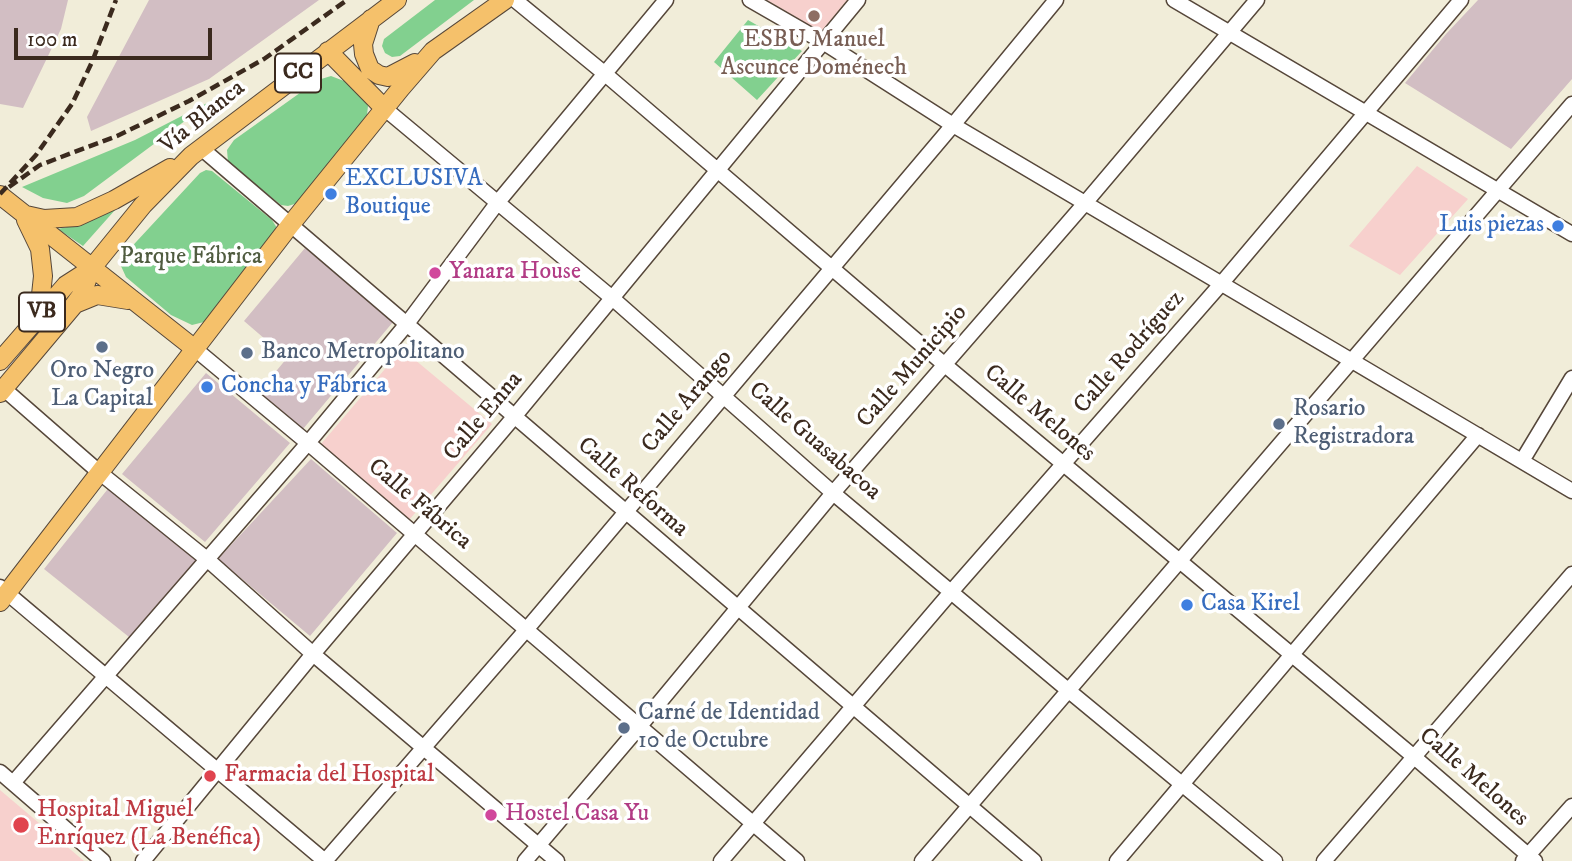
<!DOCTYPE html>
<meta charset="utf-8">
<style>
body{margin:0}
#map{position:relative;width:1572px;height:861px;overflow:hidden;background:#f1edd9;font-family:"IM FELL DW Pica",serif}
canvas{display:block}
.scale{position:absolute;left:14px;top:28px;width:198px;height:32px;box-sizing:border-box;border:4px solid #3b2a1e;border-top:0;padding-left:9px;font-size:21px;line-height:24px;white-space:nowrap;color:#3b2a1e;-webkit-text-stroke:5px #fff;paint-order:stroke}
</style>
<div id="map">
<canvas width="1572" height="861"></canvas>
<div class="scale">100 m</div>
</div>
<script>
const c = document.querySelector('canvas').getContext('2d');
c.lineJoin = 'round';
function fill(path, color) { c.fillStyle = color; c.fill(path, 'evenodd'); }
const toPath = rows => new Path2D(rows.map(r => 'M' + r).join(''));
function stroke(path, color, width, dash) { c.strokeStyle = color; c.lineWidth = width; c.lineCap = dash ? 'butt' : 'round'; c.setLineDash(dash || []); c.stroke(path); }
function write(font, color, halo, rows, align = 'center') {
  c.font = font + ' "IM FELL DW Pica",serif'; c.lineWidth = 7; c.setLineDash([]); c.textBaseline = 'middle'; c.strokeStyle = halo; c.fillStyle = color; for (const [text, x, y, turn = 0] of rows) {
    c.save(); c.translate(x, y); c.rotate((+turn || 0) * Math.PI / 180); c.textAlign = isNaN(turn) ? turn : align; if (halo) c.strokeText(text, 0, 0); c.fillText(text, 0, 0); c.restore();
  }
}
const built = toPath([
 [767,0,847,0,821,32],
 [1417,166,1468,199,1400,275,1349,246],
 [402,349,492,424,409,520,321,444],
 [0,790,84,861,0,861]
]);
const industrial = toPath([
 [0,0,68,0,61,29,23,108,0,104],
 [149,0,319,0,209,79,91,131,87,117],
 [1478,0,1572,0,1572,79,1511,149,1405,83,1446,34],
 [305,248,393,322,303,429,259,392,287,358,244,321],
 [206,373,290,443,205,542,122,474],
 [311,459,397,533,310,636,218,559],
 [111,485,198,558,129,637,44,569]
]);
const green = toPath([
 [435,0,474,0,400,56,392,57,385,53,382,46,384,39],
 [748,20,802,51,757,100,714,62],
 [331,76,344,81,364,97,368,106,367,115,301,202,288,206,281,205,231,165,228,162,227,150,234,140,318,80],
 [213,100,84,196,67,203,43,198,22,187,135,140],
 [206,170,212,171,272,220,277,228,209,317,204,322,192,325,171,315,126,277,121,266,124,255,200,173],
 [123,201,83,246,58,229,76,225]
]);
const minor = toPath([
 [515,0,604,73,945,365,1413,756,1535,861],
 [750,0,823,42,953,125,1572,491],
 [1174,0,1572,234],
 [384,108,611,297,833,493,1069,691,1275,861],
 [201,148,1034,861],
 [195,349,308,443,797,861],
 [4,389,99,472,208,560,313,654,557,861],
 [1522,461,1572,378],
 [0,587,325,861],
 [0,772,103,861],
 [13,783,308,443,406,325,498,202,666,0],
 [143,861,313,654,514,417,858,0],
 [325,861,526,630,953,125,1056,0],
 [525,861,640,726,833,493,1086,202,1257,0],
 [721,861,951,592,1221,284,1461,0],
 [922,861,1572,104],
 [1117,861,1478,435],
 [1324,861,1572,574],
 [1523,861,1572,806]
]);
const major = toPath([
 [371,19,363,44,364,54,370,69,379,75,388,77,415,63],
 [328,51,384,108],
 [0,195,195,349],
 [26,215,44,219,77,217,114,200,170,168],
 [26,220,40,249,43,276,40,304,35,314],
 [75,304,97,295,128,300],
 [0,361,66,285,91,269,143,205,191,156,397,0],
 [0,393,74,305,82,294,91,269],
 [0,602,291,224,401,88,433,51,505,0]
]);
const rail = toPath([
 [9,187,40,165,117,136,189,101,264,59,347,0],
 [0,194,36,155,72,104,92,62,116,0]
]);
const markers = [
 [814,16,7,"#8d6e63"],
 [331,194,7,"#3f7fe0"],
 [1558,226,7,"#3f7fe0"],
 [435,273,7,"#d1479c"],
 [102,347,7,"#5c6f8a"],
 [247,353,7,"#5c6f8a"],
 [207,387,7,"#3f7fe0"],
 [1279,424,7,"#5c6f8a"],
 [1187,605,7,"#3f7fe0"],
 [624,728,7,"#5c6f8a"],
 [210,776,7,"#e0444e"],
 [491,815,7,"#d1479c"],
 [21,825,9,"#e0444e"]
];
const shields = [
 [298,73,46],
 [42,312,46]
];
const shieldNames = [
 ["CC",298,73],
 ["VB",42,312]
];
const educationNames = [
 ["ESBU Manuel",814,41],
 ["Ascunce Doménech",814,69]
];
const streetNames = [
 ["Vía Blanca",203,118,-39],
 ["Calle Rodríguez",1130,353,-49],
 ["Calle Municipio",913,367,-49],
 ["Calle Arango",688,402,-50],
 ["Calle Melones",1039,414,40],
 ["Calle Enna",484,417,-50],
 ["Calle Guasabacoa",814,442,41],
 ["Calle Reforma",632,488,41],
 ["Calle Fábrica",419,505,40],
 ["Calle Melones",1473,778,41]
];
const shopNames = [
 ["EXCLUSIVA",345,180],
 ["Boutique",345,208],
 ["Luis piezas",1544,226,"right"],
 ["Concha y Fábrica",221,387],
 ["Casa Kirel",1201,605]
];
const parkNames = [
 ["Parque Fábrica",191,258]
];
const hotelNames = [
 ["Yanara House",449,273],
 ["Hostel Casa Yu",505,815]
];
const serviceNames = [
 ["Banco Metropolitano",261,353],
 ["Oro Negro",102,372,"center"],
 ["La Capital",102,400,"center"],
 ["Rosario",1293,410],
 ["Registradora",1293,438],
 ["Carné de Identidad",638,714],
 ["10 de Octubre",638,742]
];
const healthNames = [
 ["Farmacia del Hospital",224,776],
 ["Hospital Miguel",37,811],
 ["Enríquez (La Benéfica)",37,839]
];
fill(built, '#f7d0cd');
fill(industrial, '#d2bec3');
fill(green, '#82d08f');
stroke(minor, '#56473a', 17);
stroke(major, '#56473a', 20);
stroke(minor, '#fff', 14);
stroke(major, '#f5c16b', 18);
stroke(rail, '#3b2a1e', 4.5, [10, 5]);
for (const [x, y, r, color] of markers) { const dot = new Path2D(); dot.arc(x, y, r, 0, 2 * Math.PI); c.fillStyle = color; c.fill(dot); stroke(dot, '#fff', 2.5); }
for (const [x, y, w] of shields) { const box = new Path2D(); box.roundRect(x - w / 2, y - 19.5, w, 39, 5); c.fillStyle = '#fff'; c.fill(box); stroke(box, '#3b2a1e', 2); }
write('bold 23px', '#3b2a1e', null, shieldNames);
write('24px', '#785e54', '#fff', educationNames);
write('24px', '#3b2a1e', '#fff', streetNames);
write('24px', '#366cbe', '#fff', shopNames, 'left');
write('24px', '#505c40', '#fff', parkNames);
write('24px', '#b23c85', '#fff', hotelNames, 'left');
write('24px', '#4e5e75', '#fff', serviceNames, 'left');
write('24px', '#be3a42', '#fff', healthNames, 'left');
</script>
